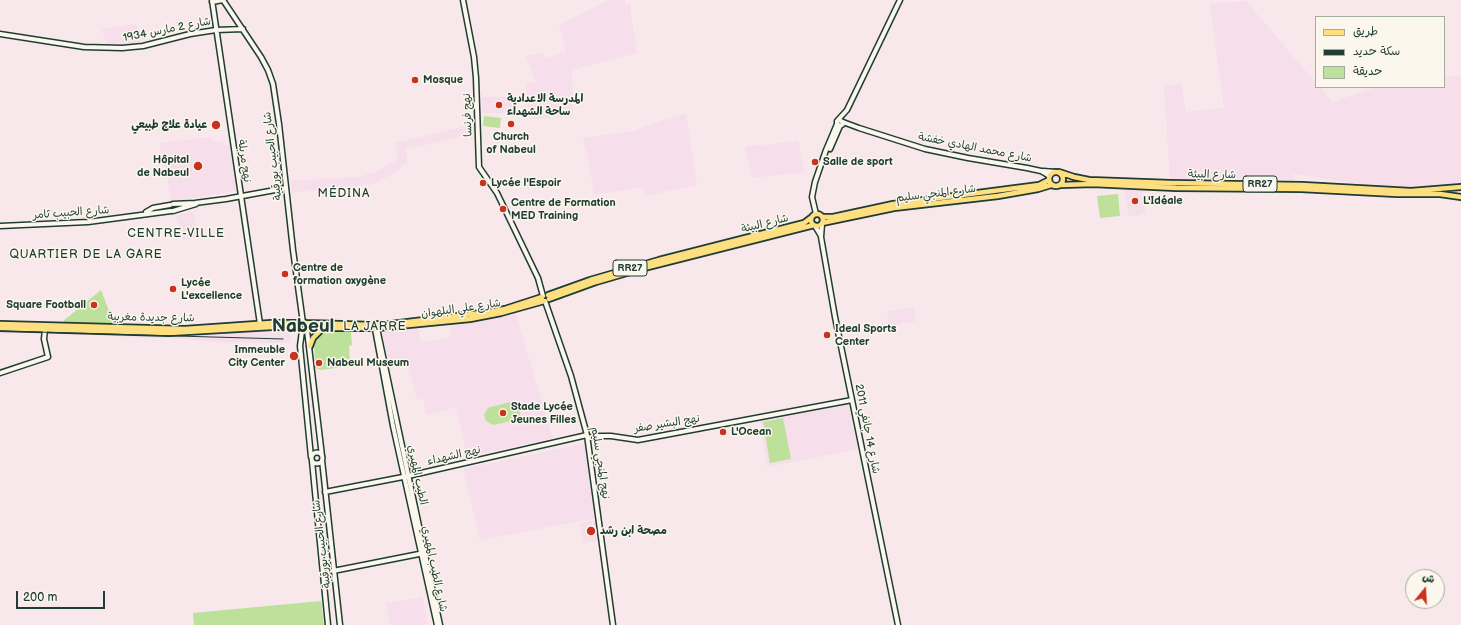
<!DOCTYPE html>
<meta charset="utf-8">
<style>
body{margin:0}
#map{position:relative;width:1461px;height:625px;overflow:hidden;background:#f8e8eb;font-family:"Balsamiq Sans","Playpen Sans Arabic",sans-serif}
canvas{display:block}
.legend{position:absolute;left:1315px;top:16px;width:130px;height:72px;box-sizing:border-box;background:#fbf7ec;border:1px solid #a3ada2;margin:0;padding:5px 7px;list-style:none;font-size:12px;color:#1f3d34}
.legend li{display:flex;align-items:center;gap:8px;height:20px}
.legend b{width:20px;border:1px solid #a3ada2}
.north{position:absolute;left:1405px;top:569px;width:40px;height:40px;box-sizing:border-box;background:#fbf7ec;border:1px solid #a3ada2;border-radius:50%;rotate:18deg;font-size:11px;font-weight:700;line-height:16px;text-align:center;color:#1f3d34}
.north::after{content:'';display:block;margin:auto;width:14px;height:18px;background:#c8321e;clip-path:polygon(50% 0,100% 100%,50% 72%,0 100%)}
.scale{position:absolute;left:16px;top:591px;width:89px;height:18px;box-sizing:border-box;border:2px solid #1f3d34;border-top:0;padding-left:5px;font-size:12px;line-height:14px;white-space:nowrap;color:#1f3d34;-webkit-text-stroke:3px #fbf7ec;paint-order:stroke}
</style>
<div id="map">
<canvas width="1461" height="625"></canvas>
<ul class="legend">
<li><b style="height:5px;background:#fedf80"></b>طريق</li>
<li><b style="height:5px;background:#1f3d34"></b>سكة حديد</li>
<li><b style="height:11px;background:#bde09b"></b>حديقة</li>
</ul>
<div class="north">ش</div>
<div class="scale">200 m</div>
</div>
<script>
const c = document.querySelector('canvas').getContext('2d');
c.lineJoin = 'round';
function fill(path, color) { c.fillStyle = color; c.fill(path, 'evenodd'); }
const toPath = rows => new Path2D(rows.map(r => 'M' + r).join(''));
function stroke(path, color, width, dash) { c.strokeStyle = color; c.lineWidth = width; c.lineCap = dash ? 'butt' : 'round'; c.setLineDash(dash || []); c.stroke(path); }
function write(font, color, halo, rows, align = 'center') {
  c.font = font + ' "Balsamiq Sans","Playpen Sans Arabic",sans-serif'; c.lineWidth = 3; c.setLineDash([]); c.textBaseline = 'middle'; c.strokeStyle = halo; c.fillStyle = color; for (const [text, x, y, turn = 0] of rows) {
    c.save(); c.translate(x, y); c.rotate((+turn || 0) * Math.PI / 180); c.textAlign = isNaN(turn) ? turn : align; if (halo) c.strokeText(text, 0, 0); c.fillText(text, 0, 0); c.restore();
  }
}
const built = toPath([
 [608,0,624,0,626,5,631,3,631,14,637,53,572,70,573,117,529,119,526,83,536,82,526,56,544,52,545,58,566,52,559,25],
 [1246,1,1316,83,1316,87,1320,87,1333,102,1376,87,1444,87,1444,76,1461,76,1461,184,1451,186,1401,187,1366,185,1293,174,1294,180,1237,178,1170,182,1164,87,1181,83,1186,112,1224,108,1210,4],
 [136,24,141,45,109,47,106,45,102,29],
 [482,97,515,97,516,113,482,113],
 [686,114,697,185,645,196,643,187,594,195,587,152,585,150,583,138,633,131,665,119],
 [475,124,477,133,406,149,407,162,394,173,373,184,292,193,291,181,359,177,376,172,398,159,395,143],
 [211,137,212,142,222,141,223,145,230,144,236,188,234,191,175,201,172,199,159,143],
 [798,141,805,172,752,178,745,147],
 [1127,188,1141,188,1143,190,1145,213,1136,216,1130,216,1128,215,1124,189],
 [191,212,193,213,200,236,183,241,176,216],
 [914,307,916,321,889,326,887,312],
 [515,312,553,438,467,457,456,407,427,415,423,399,417,400,407,362,389,365,383,333,418,327,421,343,451,337,449,324,496,317],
 [0,330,178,335,227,332,290,331,291,342,283,343,211,342,187,339,123,337,123,336,16,333,0,334],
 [848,404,858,449,767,467,760,419],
 [583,444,585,445,597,518,480,540,463,469],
 [597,520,601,540,584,543,580,523],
 [422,597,428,625,390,625,386,603]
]);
const green = toPath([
 [484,116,501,118,500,128,483,126],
 [1118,194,1120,216,1100,218,1097,196],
 [101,290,114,324,64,322,63,321],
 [325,330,351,331,352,345,349,346,350,366,321,370,315,368,314,341,317,337],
 [511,402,517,404,520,408,520,415,516,420,493,425,486,421,484,415,487,409,490,407],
 [783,418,791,459,770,463,763,422],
 [321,601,324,625,194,625,193,613]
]);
const secondary = toPath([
 [212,0,260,324],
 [463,0,474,57,476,78,479,167,497,193,538,278,543,296],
 [212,2,223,0,261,57,268,70,273,84,279,124,293,250,303,323],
 [0,34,84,47,122,48,143,46,190,34,216,30,243,29],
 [839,120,843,122,843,124,840,126,837,124,837,121,847,110,900,0],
 [843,122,859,128,925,149,968,158,1027,168,1041,171,1048,175,1049,177],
 [830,149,840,126],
 [1043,171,1056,172],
 [173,204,195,203,226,199,286,188],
 [173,211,196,204],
 [146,212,153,208,170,205],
 [816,214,812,197,815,182,826,150,837,124],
 [822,224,821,237,835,317,898,625],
 [0,226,88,222,171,211],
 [815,226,821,236],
 [545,301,571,376,587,435,613,625],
 [377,328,440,625],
 [375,329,393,426,437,625],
 [307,330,322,456],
 [302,331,300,346,311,457],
 [0,373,48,357,44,339,45,329],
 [588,438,597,436,611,436,638,440,852,400],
 '311.5 458a5.5 5.5 0 1 1 11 0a5.5 5.5 0 1 1-11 0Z',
 [322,460,340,625],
 [312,461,328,625],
 [325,492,408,476,587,435],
 [333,571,424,553]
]);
const primary = toPath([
 '1049 179a7 7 0 1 1 14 0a7 7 0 1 1-14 0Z',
 [1059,172,1074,177,1089,180,1170,183,1302,185,1411,191,1461,187],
 [1061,185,1093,184,1176,188,1301,189,1397,194,1440,194,1461,197],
 '811 220a6 6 0 1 1 12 0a6 6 0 1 1-12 0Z',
 [822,217,833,217,893,204,1039,185,1049,180],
 [822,223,894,208,998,196,1038,189,1051,185],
 [548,295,590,280,659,260,804,223,812,217],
 [549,299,596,282,644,268,814,225],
 '299.5 327a4.5 4.5 0 1 1 9 0a4.5 4.5 0 1 1-9 0Z',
 [306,323,374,325],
 [0,324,185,329,271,323,301,323],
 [377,325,377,329,373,328,373,326,375,324,383,325,489,312,505,309,542,297],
 [0,328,169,333,272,327,300,327],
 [308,328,373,328],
 [378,328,470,319,501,313,544,301],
 [310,346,313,338,321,330,325,328]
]);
const rail = toPath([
 [0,331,283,339]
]);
const markers = [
 [415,80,4,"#c8321e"],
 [499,105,4,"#c8321e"],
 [511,124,4,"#c8321e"],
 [216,125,5,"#c8321e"],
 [815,162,4,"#c8321e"],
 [198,166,5,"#c8321e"],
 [483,183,4,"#c8321e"],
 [1135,201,4,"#c8321e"],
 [503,209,4,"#c8321e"],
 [285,274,4,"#c8321e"],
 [173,289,4,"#c8321e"],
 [94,305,4,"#c8321e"],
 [827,335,4,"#c8321e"],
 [294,356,5,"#c8321e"],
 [319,363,4,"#c8321e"],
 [503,413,4,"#c8321e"],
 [723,432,4,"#c8321e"],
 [591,531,5,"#c8321e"]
];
const shields = [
 [1260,184,34],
 [630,268,34]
];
const shieldNames = [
 ["RR27",1260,184],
 ["RR27",630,268]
];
const streetNames = [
 ["شارع 2 مارس 1934",167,30,-11],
 ["نهج فرنسا",468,115,-92],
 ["شارع محمد الهادي خفشة",975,148,11],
 ["شارع الحبيب بورقيبة",273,156,-97],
 ["نهج مربلة",244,161,82],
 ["شارع البيئة",1212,175,1],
 ["شارع المنجي سليم",936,194,-7],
 ["شارع الحبيب ثامر",71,213,-4],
 ["شارع البيئة",765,224,-14],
 ["شارع علي البلهوان",461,309,-8],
 ["شارع جديدة مغربية",151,318,1],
 ["نهج البشير صفر",667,424,-9],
 ["شارع 14 جانفي 2011",867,429,79],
 ["نهج الشهداء",454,456,-13],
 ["نهج المنجي سليم",600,463,81],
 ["الطيب المهيري",417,475,78],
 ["شارع الحبيب بورقيبة",322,544,-97],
 ["شارع الطيب المهيري",434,569,78]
];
const poiNames = [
 ["Mosque",423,80],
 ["المدرسة الاعدادية",507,99],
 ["ساحة الشهداء",507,112],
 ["عيادة علاج طبيعي",207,125,"right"],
 ["Church",511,137,"center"],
 ["of Nabeul",511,150,"center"],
 ["Hôpital",189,160,"right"],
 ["de Nabeul",189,173,"right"],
 ["Salle de sport",823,162],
 ["Lycée l'Espoir",491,183],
 ["L'Idéale",1143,201],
 ["Centre de Formation",511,203],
 ["MED Training",511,216],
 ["Centre de",293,268],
 ["formation oxygène",293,281],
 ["Lycée",181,283],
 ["L'excellence",181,296],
 ["Square Football",86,305,"right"],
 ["Ideal Sports",835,329],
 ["Center",835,342],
 ["Immeuble",285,350,"right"],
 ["City Center",285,363,"right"],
 ["Nabeul Museum",327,363],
 ["Stade Lycée",511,407],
 ["Jeunes Filles",511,420],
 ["L'Ocean",731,432],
 ["مصحة ابن رشد",600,531]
];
const neighbourhoodNames = [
 ["MÉDINA",344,194],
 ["CENTRE-VILLE",176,234],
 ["QUARTIER DE LA GARE",86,255],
 ["LA JARRE",375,327]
];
const townNames = [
 ["Nabeul",303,327]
];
fill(built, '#f6deeb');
fill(green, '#bde09b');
stroke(secondary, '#1f3d34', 7);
stroke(primary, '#1f3d34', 8);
stroke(secondary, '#fbf7ec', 4);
stroke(primary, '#fedf80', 4.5);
stroke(rail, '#1f3d34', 1);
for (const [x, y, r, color] of markers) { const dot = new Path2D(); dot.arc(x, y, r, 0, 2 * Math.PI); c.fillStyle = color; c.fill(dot); stroke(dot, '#fbf7ec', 1.5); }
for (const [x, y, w] of shields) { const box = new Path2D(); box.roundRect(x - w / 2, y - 8, w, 16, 3); c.fillStyle = '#fbf7ec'; c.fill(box); stroke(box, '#1f3d34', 1); }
write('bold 10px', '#1f3d34', null, shieldNames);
write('11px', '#1f3d34', '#fbf7ec', streetNames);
write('bold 11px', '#1f3d34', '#fbf7ec', poiNames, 'left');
c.letterSpacing = '1px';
write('12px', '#1f3d34', '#fbf7ec', neighbourhoodNames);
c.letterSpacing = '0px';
write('bold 19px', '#1f3d34', '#fbf7ec', townNames);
</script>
